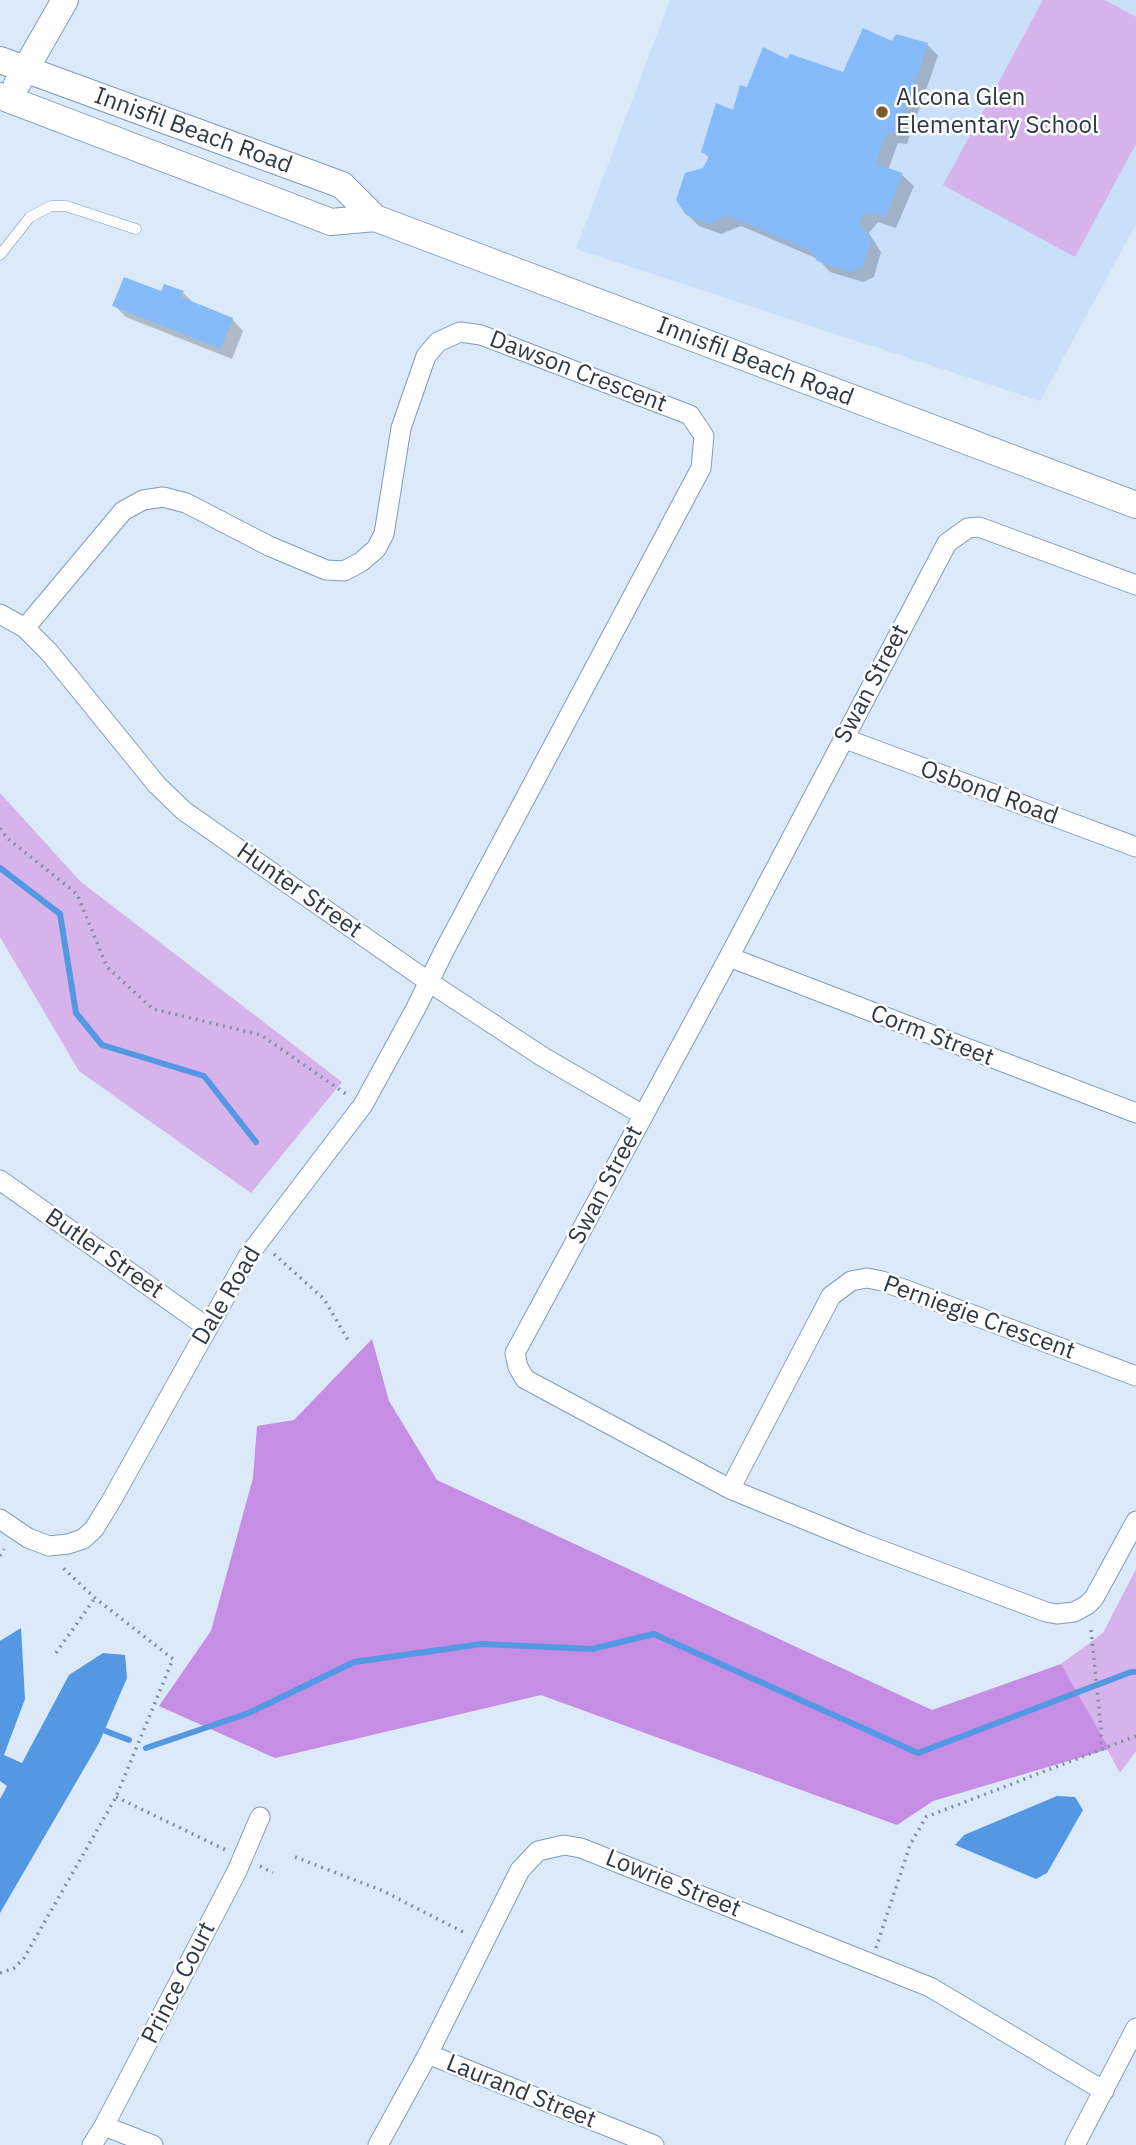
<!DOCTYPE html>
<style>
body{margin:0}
canvas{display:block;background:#dce9f9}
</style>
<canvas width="1136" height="2145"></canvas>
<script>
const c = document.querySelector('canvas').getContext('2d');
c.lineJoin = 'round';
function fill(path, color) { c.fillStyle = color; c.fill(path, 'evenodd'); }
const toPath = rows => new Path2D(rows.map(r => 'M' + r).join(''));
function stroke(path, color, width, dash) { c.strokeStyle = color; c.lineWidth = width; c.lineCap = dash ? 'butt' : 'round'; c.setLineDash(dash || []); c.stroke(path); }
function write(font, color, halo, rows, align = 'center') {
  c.font = font + ' "IBM Plex Sans",sans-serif'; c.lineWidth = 5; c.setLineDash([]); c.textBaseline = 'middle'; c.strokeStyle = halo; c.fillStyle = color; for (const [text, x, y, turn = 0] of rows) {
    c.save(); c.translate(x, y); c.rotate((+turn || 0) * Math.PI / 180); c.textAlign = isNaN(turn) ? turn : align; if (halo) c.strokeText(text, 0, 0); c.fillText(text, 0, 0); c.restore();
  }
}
const built = toPath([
 [670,0,1136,0,1136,224,1040,401,576,249]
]);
const green = toPath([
 [1043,0,1105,0,1136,17,1136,144,1075,257,943,185],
 [0,793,81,882,342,1082,251,1193,79,1071,0,937],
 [1136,1569,1136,1751,1120,1773,1061,1664,1103,1633]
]);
const forest = toPath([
 [372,1339,389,1401,437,1480,932,1710,1061,1664,1109,1749,933,1801,897,1825,541,1695,275,1758,159,1706,211,1631,253,1478,257,1426,294,1420]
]);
const water = toPath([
 [21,1628,25,1699,4,1755,22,1763,69,1675,103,1653,125,1655,127,1678,99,1743,0,1913,0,1799,7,1786,0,1781,0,1641],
 [1057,1796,1075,1797,1083,1810,1047,1873,1036,1879,955,1845,964,1835]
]);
const shadow = toPath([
 [893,43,927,44,938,56,907,144,898,143,888,170,902,175,914,186,896,228,878,222,869,233,881,252,874,277,863,282,830,272,818,259,741,226,721,234,699,226,687,214,710,159,703,151,734,112,748,89,787,61,844,74],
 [183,293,195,304,232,319,243,331,232,359,126,317,115,306,162,294]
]);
const stream = toPath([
 [0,868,60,914,76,1013,102,1045,204,1076,256,1142],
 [98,1728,129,1740],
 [146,1748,249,1713,354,1662,482,1644,592,1649,654,1634,918,1753,1131,1672,1136,1672]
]);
const building = toPath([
 [863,28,892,41,896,34,928,43,896,133,887,132,875,164,903,173,885,217,866,212,859,221,871,240,863,266,850,272,817,261,811,251,728,215,709,224,686,215,676,200,685,173,703,168,709,156,701,152,716,103,733,110,740,85,747,87,763,47,787,59,790,54,843,72],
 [124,277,161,291,164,284,184,291,181,297,233,318,221,349,112,306]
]);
const path = toPath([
 [0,828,7,838,77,894,107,967,153,1009,261,1035,349,1096],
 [274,1254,324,1299,348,1340],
 [0,1556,4,1549],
 [1091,1630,1101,1728,1101,1749],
 [56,1653,95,1598],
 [116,1797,228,1851],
 [295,1857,381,1890,467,1934],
 [260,1866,273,1873],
 [876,1948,910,1845,926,1817,1136,1736],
 [0,1973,14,1968,24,1958,116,1797,173,1659,95,1598,62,1567]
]);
const lane = toPath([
 [0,255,30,217,51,206,66,206,136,229]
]);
const street = toPath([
 [1136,585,979,527,968,528,947,543,729,957,515,1353,518,1367,525,1379,730,1489,862,1543,1046,1612,1057,1614,1074,1612,1087,1605,1094,1598,1136,1521],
 [0,614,25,628,49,652,157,785,184,811,429,982,543,1057,643,1115],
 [843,738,1136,847],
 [729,957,1136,1113],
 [0,1180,208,1328],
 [730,1489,831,1296,851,1281,867,1278,882,1281,1136,1376],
 [0,1519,28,1538,49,1546,68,1544,83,1539,94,1529,110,1503,248,1256,363,1105,416,1008,444,951,701,468,704,436,690,415,481,335,460,332,438,342,426,356,401,428,384,534,376,549,361,562,344,571,326,570,269,546,186,503,163,497,143,500,123,511,25,628],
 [428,2054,654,2145],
 [104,2126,153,2145],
 [92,2145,104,2126,237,1871,260,1817],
 [378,2145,428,2054,520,1870,538,1851,564,1845,581,1848,930,1987,1104,2091],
 [1075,2145,1136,2028]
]);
const secondary = toPath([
 [0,60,342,185,375,218,1136,505],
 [17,84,65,0],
 [0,96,331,222,375,218]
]);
const markers = [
 [882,112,7,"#7b5c31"]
];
const poiNames = [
 ["Alcona Glen",896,98],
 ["Elementary School",896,126]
];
const streetNames = [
 ["Innisfil Beach Road",193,131,20],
 ["Innisfil Beach Road",755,362,21],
 ["Dawson Crescent",578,372,21],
 ["Swan Street",872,684,-62],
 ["Osbond Road",989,793,20],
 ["Hunter Street",299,891,35],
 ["Corm Street",932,1036,21],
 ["Swan Street",606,1185,-62],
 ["Butler Street",104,1254,35],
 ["Dale Road",227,1296,-59],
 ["Perniegie Crescent",979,1318,20],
 ["Lowrie Street",673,1884,22],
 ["Prince Court",179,1983,-63],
 ["Laurand Street",521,2092,22]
];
fill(built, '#c9dffa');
fill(green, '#d6b3ea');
fill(forest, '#c58de3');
fill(water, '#5498e4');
fill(shadow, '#0003');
stroke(stream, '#5498e4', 6);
fill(building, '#85bbfa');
stroke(lane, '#7e9cc1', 11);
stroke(street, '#7e9cc1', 21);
stroke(secondary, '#7e9cc1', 28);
stroke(path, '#8491a1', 3.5, [2, 5]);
stroke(lane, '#fff', 10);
stroke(street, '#fff', 19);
stroke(secondary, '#fff', 26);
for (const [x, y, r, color] of markers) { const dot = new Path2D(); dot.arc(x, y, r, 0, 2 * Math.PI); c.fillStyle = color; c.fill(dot); stroke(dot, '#fff', 2.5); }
write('24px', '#2c3948', '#fff', poiNames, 'left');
write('24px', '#2c3948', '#fff', streetNames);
</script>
